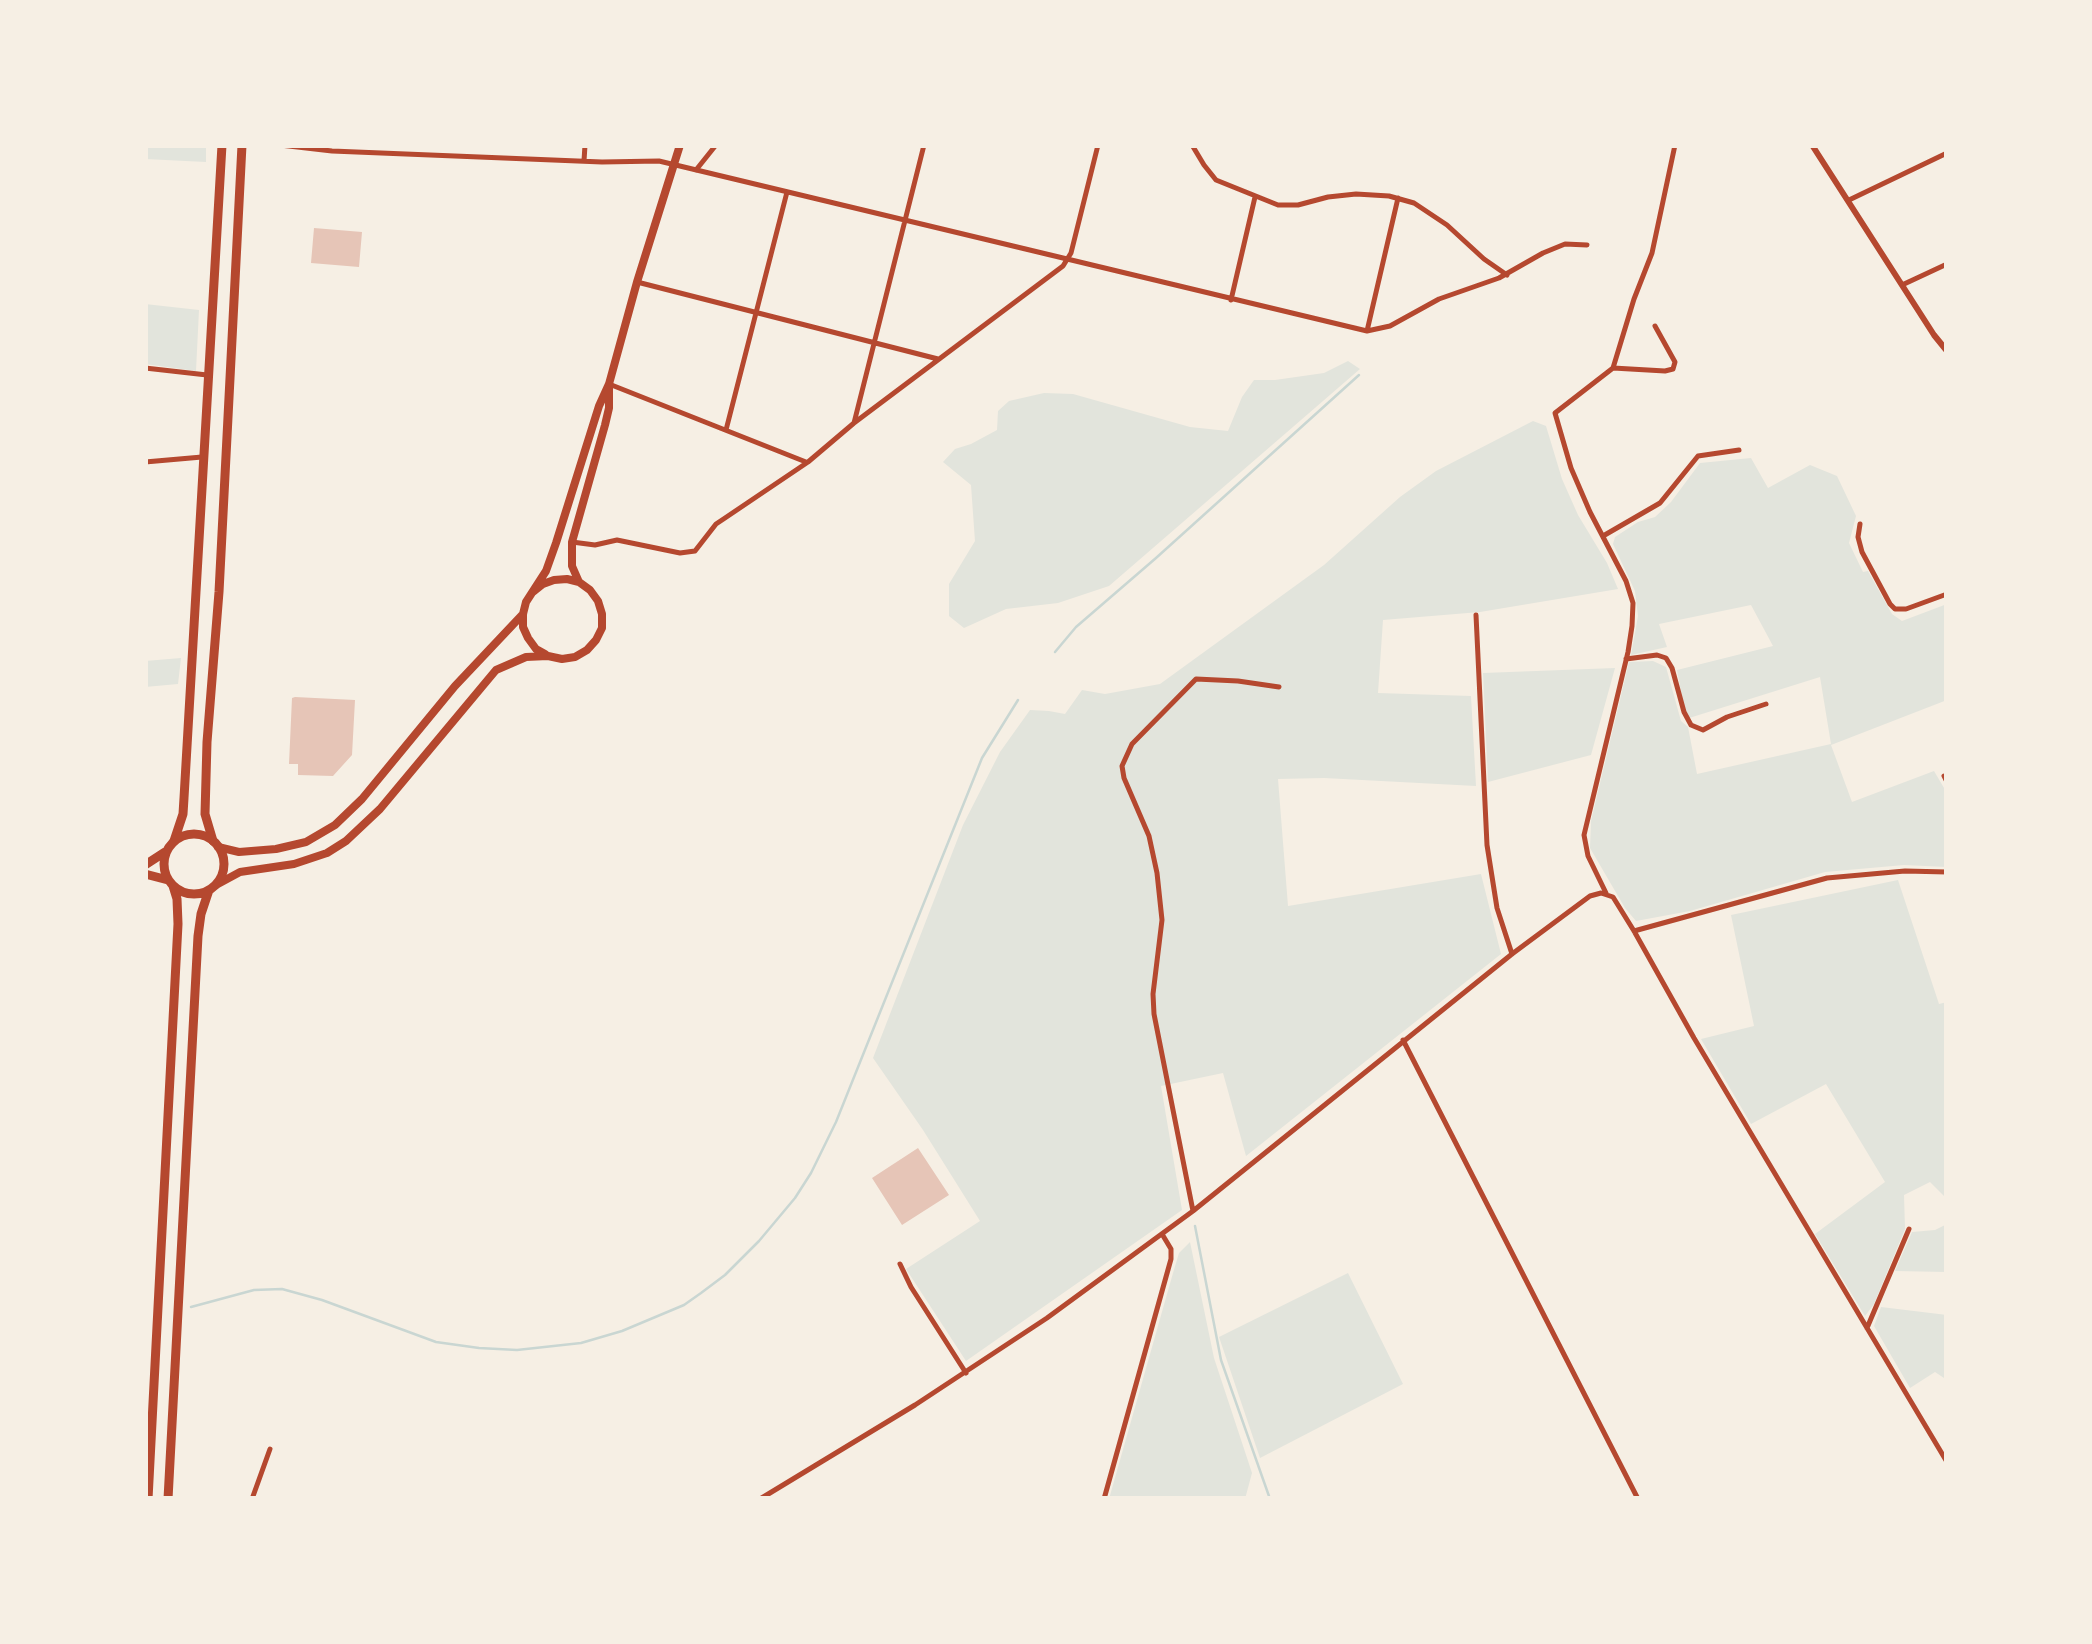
<!DOCTYPE html>
<style>
body{margin:0}
#map{position:relative;width:2092px;height:1644px;overflow:hidden;background:#f6efe4;font-family:"Open Sans",sans-serif}
canvas{display:block}
.frame{position:absolute;inset:0;border:148px solid #f6efe4;pointer-events:none}
</style>
<div id="map">
<canvas width="2092" height="1644"></canvas>
<div class="frame"></div>
</div>
<script>
const c = document.querySelector('canvas').getContext('2d');
c.lineJoin = 'round';
function fill(path, color) { c.fillStyle = color; c.fill(path, 'evenodd'); }
const toPath = rows => new Path2D(rows.map(r => 'M' + r).join(''));
function stroke(path, color, width, dash) { c.strokeStyle = color; c.lineWidth = width; c.lineCap = dash ? 'butt' : 'round'; c.setLineDash(dash || []); c.stroke(path); }
const green = toPath([
 [145,145,206,145,206,162,145,159],
 [145,304,199,310,196,371,145,364],
 [1348,361,1360,369,1109,586,1058,603,1006,609,964,628,949,616,949,584,975,541,971,485,943,462,955,449,971,444,997,430,998,411,1009,401,1044,393,1073,394,1190,427,1228,431,1242,397,1254,380,1275,380,1324,373],
 [1533,421,1546,426,1562,479,1578,515,1607,563,1618,589,1480,612,1383,620,1378,693,1471,696,1476,786,1324,778,1278,779,1288,906,1481,874,1501,954,1246,1156,1223,1073,1161,1086,1182,1210,966,1361,906,1269,980,1221,923,1130,873,1058,963,825,1000,752,1030,710,1049,711,1065,714,1082,690,1105,694,1160,684,1324,565,1400,497,1436,471],
 [1751,458,1768,488,1810,465,1837,476,1856,516,1849,543,1863,572,1868,571,1892,614,1902,621,1947,604,1947,700,1831,745,1852,802,1934,771,1947,793,1947,867,1904,865,1825,872,1690,911,1636,921,1625,908,1590,848,1591,821,1629,662,1653,661,1666,667,1681,721,1688,727,1697,774,1831,744,1820,677,1686,719,1677,670,1773,646,1751,605,1659,624,1667,647,1631,655,1638,616,1635,591,1613,544,1615,537,1638,522,1655,517,1671,502,1700,463],
 [181,658,178,684,145,687,145,661],
 [1615,668,1591,755,1488,782,1483,673],
 [1898,880,1939,1004,1947,1002,1947,1199,1930,1182,1904,1195,1905,1229,1874,1304,1865,1316,1815,1234,1885,1182,1826,1084,1751,1124,1701,1039,1754,1026,1731,915],
 [1947,1224,1947,1272,1895,1271,1912,1232,1935,1230],
 [1190,1242,1214,1358,1252,1473,1245,1499,1109,1499,1173,1273,1179,1253],
 [1348,1273,1403,1384,1260,1458,1219,1337],
 [1881,1307,1947,1315,1947,1380,1935,1372,1910,1388,1874,1326]
]);
const stream = toPath([
 [1055,652,1076,627,1156,558,1359,375],
 [1195,1226,1221,1360,1270,1499],
 [191,1307,254,1290,282,1289,322,1300,436,1342,479,1348,517,1350,581,1343,622,1331,684,1305,701,1293,725,1275,759,1241,795,1198,811,1173,836,1122,982,758,1018,700]
]);
const building = toPath([
 [314,228,362,232,359,267,311,263],
 [295,697,355,700,352,755,333,776,298,775,298,764,289,764,292,698],
 [918,1148,949,1195,902,1225,872,1178]
]);
const minor = toPath([
 [280,145,332,151,602,162,659,161,1367,331,1390,326,1439,299,1499,278,1543,253,1565,244,1587,245],
 [1192,145,1204,165,1216,180,1278,205,1298,205,1328,197,1356,194,1389,196,1414,203,1447,225,1484,259,1507,275],
 [584,161,585,145],
 [696,170,716,145],
 [1849,200,1947,153],
 [637,282,938,359],
 [1902,285,1947,264],
 [1231,300,1255,197],
 [1367,331,1398,198],
 [145,368,207,375],
 [1613,368,1634,299,1652,253,1675,145],
 [609,384,806,462],
 [854,423,924,145],
 [726,430,787,192],
 [145,462,202,457],
 [1860,524,1858,537,1862,552,1890,604,1895,609,1906,609,1947,594],
 [1603,536,1660,503,1698,456,1739,450],
 [572,542,595,545,617,540,680,553,695,551,716,524,725,518,808,462,854,423,1063,266,1071,253,1098,145],
 [1476,615,1487,845,1497,908,1512,954],
 [1626,659,1657,655,1666,658,1672,668,1684,712,1691,725,1703,730,1727,717,1766,704],
 [1944,776,1947,782],
 [1606,893,1588,856,1584,835,1628,652,1632,626,1633,603,1626,581,1590,512,1571,468,1555,413,1613,368,1665,371,1673,369,1675,362,1655,326],
 [1634,931,1827,878,1905,871,1947,872],
 [1403,1040,1638,1499],
 [1193,1211,1154,1014,1153,994,1162,920,1157,873,1149,836,1124,778,1122,766,1132,744,1196,679,1238,681,1279,687],
 [900,1264,911,1287,966,1373],
 [1867,1328,1909,1229],
 [252,1499,270,1449],
 [760,1499,915,1405,1047,1318,1193,1211,1512,954,1590,896,1601,893,1613,897,1634,931,1694,1038,1947,1462],
 [1104,1499,1171,1259,1171,1249,1162,1234]
]);
const tertiary = toPath([
 [1812,145,1934,335,1947,351]
]);
const secondary = toPath([
 [579,582,572,566,572,542,605,425,609,408,609,384],
 [545,654,536,649,528,638,523,627,523,614,526,602,546,571,556,543,599,406,609,384,637,282,680,145],
 [218,847,239,852,276,849,306,842,335,825,362,799,455,686,523,614],
 [216,885,240,872,294,864,327,853,346,841,380,809,496,670,526,657,548,656,562,659,575,657,587,650,596,640,602,628,602,614,598,601,590,590,579,582,567,579,554,580,543,584,533,592]
]);
const primary = toPath([
 [174,841,183,814,184,798,222,145],
 [213,841,205,814,207,742,219,592,242,145]
]);
const trunk = toPath([
 '164 864a30 30 0 1 1 60 0a30 30 0 1 1-60 0Z',
 [145,865,165,852],
 [145,874,168,880],
 [148,1499,178,924,177,899,173,886],
 [168,1499,198,936,201,914,209,890]
]);
fill(green, '#e2e4dc');
stroke(stream, '#c9d6d2', 2.5);
fill(building, '#e6c5b7');
stroke(minor, '#b5482f', 5);
stroke(tertiary, '#b5482f', 6);
stroke(secondary, '#b5482f', 8);
stroke(primary, '#b5482f', 9);
stroke(trunk, '#b5482f', 9);
</script>
